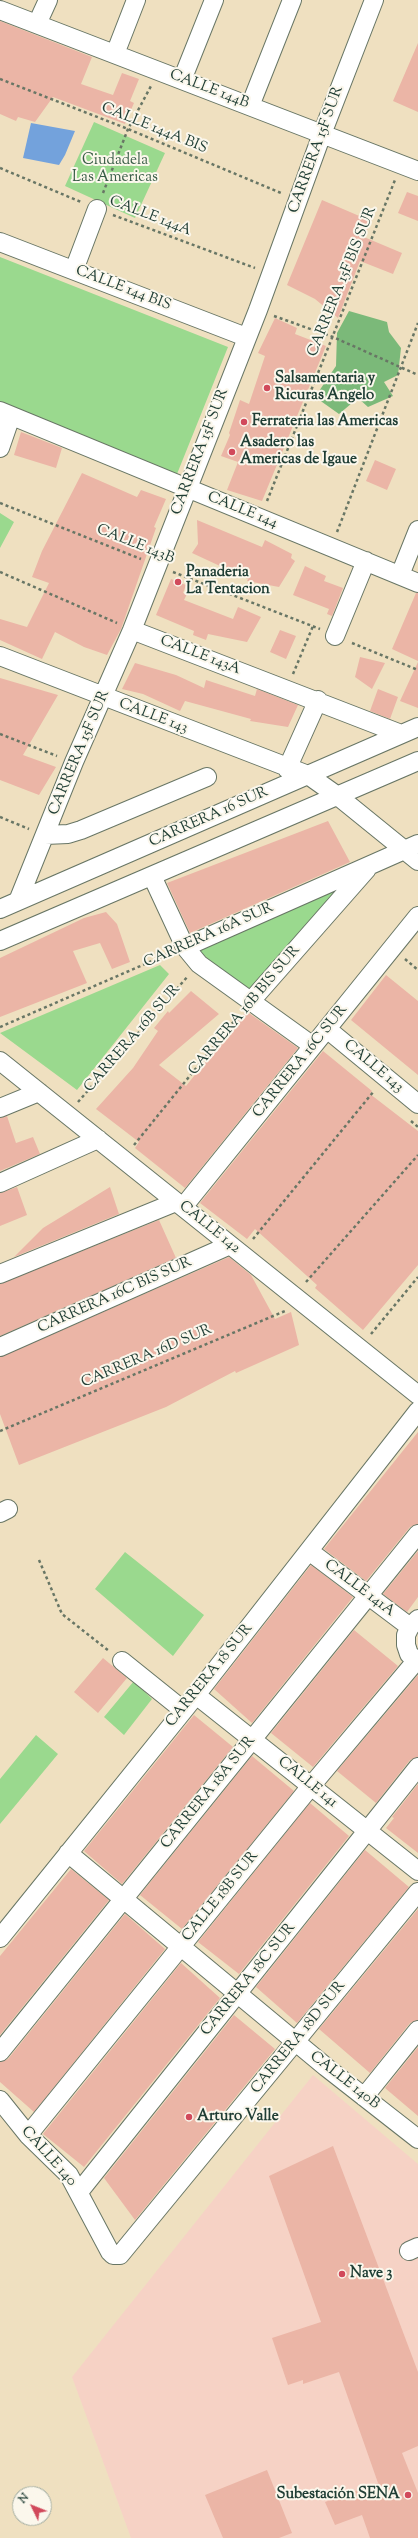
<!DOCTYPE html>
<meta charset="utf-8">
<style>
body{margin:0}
#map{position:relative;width:418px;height:2538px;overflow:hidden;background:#efe0c0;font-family:"Sorts Mill Goudy",serif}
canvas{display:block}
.north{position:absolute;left:12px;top:2486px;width:40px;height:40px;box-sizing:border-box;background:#fbf7ec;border:1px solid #a3ada2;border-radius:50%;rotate:313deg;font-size:11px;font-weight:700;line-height:16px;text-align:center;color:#1f3d34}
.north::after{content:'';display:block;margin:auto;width:14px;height:18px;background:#d1495b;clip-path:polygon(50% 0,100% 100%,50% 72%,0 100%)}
</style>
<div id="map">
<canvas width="418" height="2538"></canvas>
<div class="north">N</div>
</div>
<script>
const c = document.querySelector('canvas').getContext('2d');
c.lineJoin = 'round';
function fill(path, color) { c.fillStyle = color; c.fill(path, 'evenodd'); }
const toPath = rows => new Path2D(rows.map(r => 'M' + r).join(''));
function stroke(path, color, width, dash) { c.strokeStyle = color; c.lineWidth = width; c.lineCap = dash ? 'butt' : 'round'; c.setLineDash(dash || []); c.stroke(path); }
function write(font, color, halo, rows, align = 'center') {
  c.font = font + ' "Sorts Mill Goudy",serif'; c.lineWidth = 4; c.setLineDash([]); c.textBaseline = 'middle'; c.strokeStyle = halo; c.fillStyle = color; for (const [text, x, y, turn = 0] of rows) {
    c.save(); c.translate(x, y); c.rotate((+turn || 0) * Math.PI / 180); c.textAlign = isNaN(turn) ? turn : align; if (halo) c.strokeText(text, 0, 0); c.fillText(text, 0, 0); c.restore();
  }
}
const built = toPath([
 [313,2075,418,2164,418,2538,131,2538,72,2377]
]);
const green = toPath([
 [94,122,165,153,135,218,65,186],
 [0,257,228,347,177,474,0,404],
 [0,513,14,522,0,548],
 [348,884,250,993,197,950],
 [160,965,169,974,77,1090,0,1033],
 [125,1552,204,1615,173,1656,95,1589],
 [134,1681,152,1699,124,1735,104,1717],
 [36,1735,58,1754,0,1824,0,1779]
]);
const forest = toPath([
 [349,311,387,322,389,332,401,348,398,375,384,382,393,396,368,407,358,398,339,414,315,397,336,366,337,333]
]);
const water = toPath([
 [31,123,75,131,65,155,59,165,23,158]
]);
const building = toPath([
 [0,21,92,57,81,84,113,95,122,73,139,79,130,101,134,103,125,124,53,97,35,122,18,117,16,121,0,114],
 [418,43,418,112,393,101],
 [407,192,418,196,418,221,398,213],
 [322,200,371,221,364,237,402,253,393,274,360,261,338,318,315,299,287,285],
 [275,318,297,328,295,334,326,346,262,501,227,490,238,462,221,456,230,435,229,433,240,400,249,404,265,356,258,353],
 [21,432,62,448,56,468,14,455],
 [375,460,396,469,387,490,366,481],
 [82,473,137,497,141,490,166,499,154,527,156,528,121,629,107,655,84,647,55,632,42,659,0,640,0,619,27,627,49,583,32,577,42,551],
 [197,520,262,547,265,540,292,554,291,558,295,561,279,587,247,581,248,579,192,553,198,544],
 [305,566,326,576,324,581,343,588,332,616,327,614,329,609,293,595],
 [171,579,186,585,183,593,187,594,184,600,233,619,238,607,261,617,247,642,208,634,206,640,193,635,194,631,156,615],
 [416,593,418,593,418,661,392,649],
 [280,630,296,636,286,659,270,652],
 [360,657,385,663,372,689,355,677],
 [418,662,418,708,400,701],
 [135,663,176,675,204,688,206,680,255,696,257,689,298,705,288,727,250,721,251,719,185,701,180,711,143,694,122,689],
 [0,678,58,695,23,755,56,767,39,795,0,780],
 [378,689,398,697,390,719,370,711],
 [328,821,350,862,190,933,167,883],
 [106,912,117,924,130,962,112,969,100,943,73,951,87,983,0,1017,0,958,84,918],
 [386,975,418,1001,418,1075,351,1020],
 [191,991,219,1014,159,1065,186,1086,246,1011,298,1048,185,1188,135,1148,139,1142,96,1109,133,1068,158,1031,154,1028,168,1011,169,1013],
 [323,1051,372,1091,370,1094,418,1131,418,1265,363,1330,315,1288,317,1285,255,1229,247,1239,200,1203],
 [7,1116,16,1143,33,1137,40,1154,0,1171,0,1118],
 [17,1187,27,1215,0,1226,0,1193],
 [110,1187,119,1214,14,1257,43,1228],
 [159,1220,176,1258,0,1336,0,1284],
 [229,1257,251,1275,275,1319,291,1312,299,1345,236,1373,235,1371,166,1407,19,1465,0,1414,0,1357],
 [418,1432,418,1524,410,1527,366,1581,324,1549],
 [418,1551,418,1597,407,1612,383,1594],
 [311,1565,353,1597,252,1723,214,1689],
 [354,1630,398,1666,313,1767,271,1733],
 [103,1658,127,1678,98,1713,74,1692],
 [418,1675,418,1757,410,1760,376,1803,337,1771],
 [194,1715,233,1747,122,1884,84,1851],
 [252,1756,294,1791,182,1929,140,1895],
 [418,1784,418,1853,386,1828,394,1818,392,1817],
 [310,1803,349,1836,239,1974,198,1942],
 [365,1850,409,1887,297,2023,256,1987],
 [71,1869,109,1900,0,2035,0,1956],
 [418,1909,418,2020,410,2023,370,2073,319,2029],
 [125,1914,165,1949,34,2112,0,2082,0,2062,8,2059],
 [181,1963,220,1998,84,2167,43,2134],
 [234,2015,275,2049,135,2220,104,2178],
 [418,2047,418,2116,385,2088],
 [333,2146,418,2372,418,2446,402,2453,418,2493,418,2538,370,2538,362,2515,335,2525,325,2502,378,2483,339,2372,303,2384,303,2380,288,2385,272,2338,321,2322,269,2176],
 [267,2470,292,2533,279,2538,223,2538,205,2495]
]);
const path = toPath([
 [0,79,128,129,281,193],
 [0,168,81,202],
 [103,193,128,129,151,86],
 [113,215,255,268],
 [274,316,333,337,418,375],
 [267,501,395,180],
 [0,503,141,559],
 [337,532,418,323],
 [0,572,117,623],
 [173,572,320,629],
 [352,643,418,670],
 [293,674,313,626],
 [0,734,57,756],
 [0,817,29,829],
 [405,959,418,970],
 [0,1027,168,954],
 [78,1102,188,976],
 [411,1121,418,1127],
 [134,1145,239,1015],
 [253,1239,374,1091],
 [306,1282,418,1155],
 [371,1334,418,1277],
 [0,1431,285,1311],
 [39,1560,62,1614,109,1651]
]);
const minor = toPath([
 [0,10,418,171],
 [37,24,48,0],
 [115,54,136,0],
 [182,80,214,0],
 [250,106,292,0],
 [0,242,246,337],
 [74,270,97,209],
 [0,411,418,583],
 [0,448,11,416],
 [400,575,418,530],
 [132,630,401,734],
 [335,636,366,561],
 [0,656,308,775,339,797,418,861],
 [287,769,318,700],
 [45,835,68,834,81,830,207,777],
 [152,876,185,947,199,964,313,1046],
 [18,901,74,762,132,630,258,310,322,134,374,0],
 [0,909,418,727],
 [0,941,418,761],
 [185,947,418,844],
 [251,1001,367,869],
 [327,1029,418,1104],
 [0,1061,418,1395],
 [0,1108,39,1092],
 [0,1183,98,1139],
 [183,1207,418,916],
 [0,1274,176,1202],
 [0,1347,230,1245],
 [0,1513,8,1509],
 [309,1551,410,1627],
 [418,1619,410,1627,406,1635,406,1645,409,1654,418,1662],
 [122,1661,183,1710],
 [196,1695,418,1871],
 [68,1853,326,2067,418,2139],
 [0,1938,196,1695,418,1411],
 [0,2052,418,1534],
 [364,2097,418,2030],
 [0,2100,28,2135,69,2175,110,2252,113,2255,120,2255,418,1892],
 [28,2135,311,1786,416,1661],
 [79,2192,418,1767],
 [409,2251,418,2247]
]);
const markers = [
 [267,388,4,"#d1495b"],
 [244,422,4,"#d1495b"],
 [232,452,4,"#d1495b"],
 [178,582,4,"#d1495b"],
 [189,2117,4,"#d1495b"],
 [342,2274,4,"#d1495b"],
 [408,2495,4,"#d1495b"]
];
const streetNames = [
 ["CALLE 144B",209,90,21],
 ["CALLE 144A BIS",154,129,22],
 ["CARRERA 15F SUR",317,150,-70],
 ["CALLE 144A",150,217,21],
 ["CARRERA 15F BIS SUR",343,282,-68],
 ["CALLE 144 BIS",123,289,21],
 ["CARRERA 15F SUR",201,452,-69],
 ["CALLE 144",242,511,22],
 ["CALLE 143B",135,545,22],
 ["CALLE 143A",200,656,21],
 ["CALLE 143",153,717,21],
 ["CARRERA 15F SUR",80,753,-67],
 ["CARRERA 16 SUR",209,818,-24],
 ["CARRERA 16A SUR",209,936,-24],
 ["CARRERA 16B BIS SUR",245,1011,-50],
 ["CARRERA 16B SUR",133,1039,-49],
 ["CARRERA 16C SUR",301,1062,-51],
 ["CALLE 143",373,1067,40],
 ["CALLE 142",209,1228,39],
 ["CARRERA 16C BIS SUR",115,1296,-24],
 ["CARRERA 16D SUR",147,1357,-23],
 ["CALLE 141A",359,1589,37],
 ["CARRERA 18 SUR",210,1676,-51],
 ["CALLE 141",307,1783,39],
 ["CARRERA 18A SUR",209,1793,-51],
 ["CALLE 18B SUR",221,1897,-51],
 ["CARRERA 18C SUR",249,1980,-51],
 ["CARRERA 18D SUR",299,2038,-51],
 ["CALLE 140B",344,2081,38],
 ["CALLE 140",48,2157,48]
];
const parkNames = [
 ["Ciudadela",115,161],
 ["Las Americas",115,178]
];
const poiNames = [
 ["Salsamentaria y",275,379],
 ["Ricuras Angelo",275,396],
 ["Ferrateria las Americas",252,422],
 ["Asadero las",240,443],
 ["Americas de Igaue",240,460],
 ["Panaderia",186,573],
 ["La Tentacion",186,590],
 ["Arturo Valle",197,2117],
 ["Nave 3",350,2274],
 ["Subestación SENA",400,2495,"right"]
];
fill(built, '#f6d2c5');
fill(green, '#9ad98e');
fill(forest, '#7bb979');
fill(water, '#73a2dc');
fill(building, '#ebb5a6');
stroke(minor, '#687665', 20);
stroke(path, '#687665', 2.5, [3, 3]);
stroke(minor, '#fff', 18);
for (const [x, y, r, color] of markers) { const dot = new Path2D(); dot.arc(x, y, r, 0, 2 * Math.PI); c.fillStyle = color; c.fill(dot); stroke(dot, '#fbf7ec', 1.5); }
write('15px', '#1f3d34', '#fbf7ec', streetNames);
write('15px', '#385c46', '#fbf7ec', parkNames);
write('bold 15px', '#1f3d34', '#fbf7ec', poiNames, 'left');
</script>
